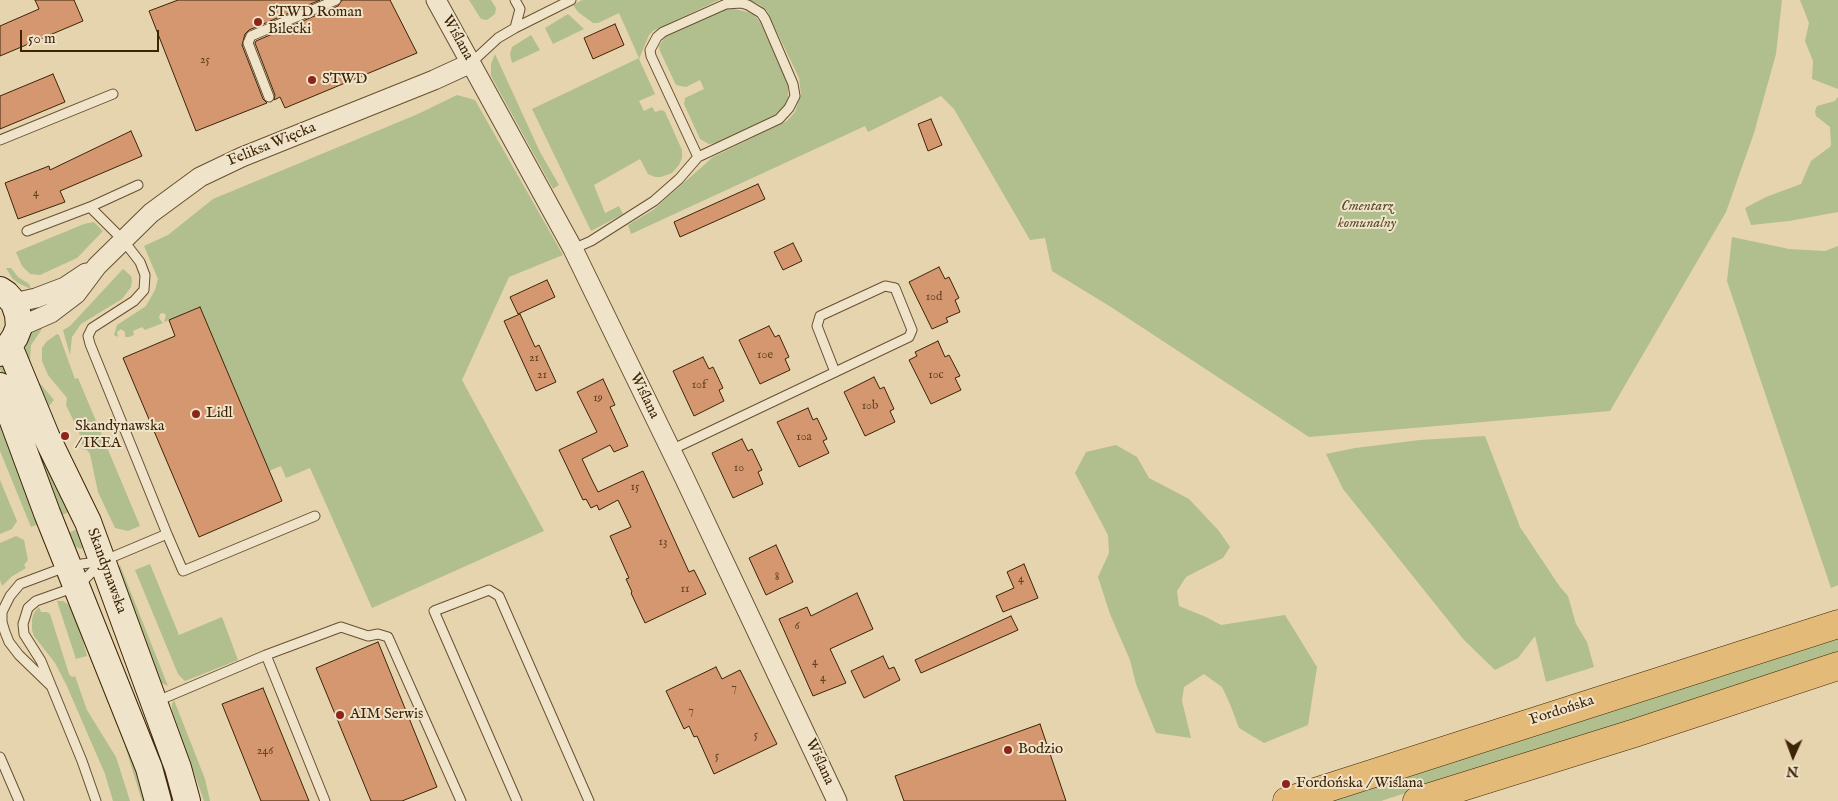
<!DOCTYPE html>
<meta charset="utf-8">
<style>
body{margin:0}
#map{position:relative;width:1838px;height:801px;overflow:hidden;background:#e6d4ae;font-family:"IM FELL English",serif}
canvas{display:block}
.north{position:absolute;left:1768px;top:731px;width:50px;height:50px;-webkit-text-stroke:4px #efe3ca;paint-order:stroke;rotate:182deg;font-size:14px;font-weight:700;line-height:20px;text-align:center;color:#3d2407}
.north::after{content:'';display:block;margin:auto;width:18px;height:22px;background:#3d2407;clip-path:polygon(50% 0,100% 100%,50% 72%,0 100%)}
.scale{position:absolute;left:20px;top:30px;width:139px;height:22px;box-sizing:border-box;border:2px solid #3d2407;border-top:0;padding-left:6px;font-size:15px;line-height:18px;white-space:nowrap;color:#3d2407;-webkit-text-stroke:4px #efe3ca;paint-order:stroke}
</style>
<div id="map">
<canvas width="1838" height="801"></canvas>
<div class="north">N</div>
<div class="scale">50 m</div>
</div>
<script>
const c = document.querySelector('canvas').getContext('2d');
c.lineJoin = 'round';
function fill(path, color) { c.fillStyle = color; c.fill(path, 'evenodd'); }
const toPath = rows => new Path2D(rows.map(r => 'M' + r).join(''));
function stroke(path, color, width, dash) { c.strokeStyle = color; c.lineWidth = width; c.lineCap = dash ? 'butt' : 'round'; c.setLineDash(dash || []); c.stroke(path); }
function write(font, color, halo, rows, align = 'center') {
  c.font = font + ' "IM FELL English",serif'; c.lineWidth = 4; c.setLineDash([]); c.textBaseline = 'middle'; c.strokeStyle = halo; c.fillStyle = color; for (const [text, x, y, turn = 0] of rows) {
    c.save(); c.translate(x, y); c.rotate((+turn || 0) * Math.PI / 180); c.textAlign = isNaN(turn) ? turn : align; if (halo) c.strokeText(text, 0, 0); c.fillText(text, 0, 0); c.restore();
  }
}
const green = toPath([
 [469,0,491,0,496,8,495,14,487,20,481,19],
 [582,0,719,0,653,31,649,35,639,59,655,94,639,101,644,111,652,107,655,112,662,110,665,112,682,150,682,158,679,165,672,173,661,177,655,177,648,174,640,159,594,185,605,213,619,206,623,214,591,231,532,109,639,58,619,13,598,23,593,23,578,12,573,5],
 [750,0,1782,0,1776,54,1754,133,1726,212,1610,411,1309,437,1111,307,1052,271,1045,238,1030,240,954,109,941,96,868,132,865,126,631,234,628,225,653,210,713,157,787,121,795,112,801,94,799,78,767,11,760,5],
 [1800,0,1838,0,1838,89,1812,79,1813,61,1805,41,1809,23],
 [729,8,748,12,754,15,760,22,788,84,788,98,785,106,775,115,716,143,709,144,700,139,684,104,685,98,704,89,700,80,686,87,676,85,660,51,659,46,665,37],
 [568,14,584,29,553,44,545,28],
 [531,35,540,50,512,63,510,54,512,47],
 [495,54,540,152,559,185,553,189,491,76,491,64],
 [457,95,475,100,563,255,509,277,462,380,544,531,372,608,310,468,286,478,281,466,269,471,200,307,164,322,166,315,163,313,160,314,159,318,163,323,145,330,142,327,133,331,134,335,129,337,125,337,125,332,121,329,117,332,118,337,114,335,117,325,146,306,155,290,158,279,144,246,168,235,213,199,418,114],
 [1838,97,1838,212,1789,221,1751,225,1745,208,1766,197,1801,184,1811,161,1831,146,1830,127,1816,116,1815,111,1817,106,1835,101],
 [94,222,103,231,77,258,40,275,30,274,22,266,16,252,84,224],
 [1732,237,1789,249,1825,251,1838,246,1838,585,1831,588,1727,281],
 [6,268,11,268,18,277,29,284,31,289,18,283,12,278],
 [123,269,131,276,132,280,131,287,122,299,81,324,72,337,70,355,63,330,70,326],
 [41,324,42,329,31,345,30,359,31,366,39,382,54,400,49,406,24,351,28,337],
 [57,334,59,335,75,379,78,378,140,526,128,531,115,528,98,492,90,454,87,450,83,449,79,432,66,405,67,398,48,375,42,361,42,348,46,342],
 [6,361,74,510,60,516,0,369,0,364],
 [0,407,40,524,31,527,0,451],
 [1485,436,1520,527,1560,587,1568,596,1576,624,1587,642,1594,667,1546,682,1535,636,1518,658,1495,670,1464,640,1343,489,1326,454,1355,448,1420,440],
 [1116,445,1137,457,1149,478,1189,499,1219,531,1230,547,1223,558,1186,577,1177,591,1179,606,1206,617,1221,625,1285,615,1317,667,1308,725,1264,743,1239,728,1230,704,1222,687,1204,674,1184,687,1182,701,1191,738,1156,733,1136,684,1130,660,1110,614,1098,577,1109,553,1108,535,1075,473,1086,452],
 [0,480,17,521,12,529,0,534],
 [82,527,85,546,81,549,74,546,66,534],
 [16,536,24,540,28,560,24,565,26,568,11,577,2,586,0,580,0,543],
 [150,564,179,635,222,617,238,660,185,681,178,674,135,570],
 [120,565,168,686,161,683,158,678,117,573],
 [57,601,63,601,71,606,76,614,87,656,76,659],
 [39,607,41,612,47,612,50,614,69,674,72,677,75,676,87,710,116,757,130,801,113,801,105,774,66,684,55,663,34,636,32,630,32,619,34,613],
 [1838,631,1838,653,1381,801,1315,801],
 [174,700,205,779,210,801,204,801,172,710,172,704],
 [124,743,130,753,147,801,142,801]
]);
const building = toPath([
 [35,0,74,0,83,21,0,56,0,26,39,9,35,0],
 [178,0,320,0,249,30,245,34,242,45,263,99,267,103,196,131,149,11,178,0],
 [342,0,390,0,417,53,285,108,280,97,274,100,275,95,255,43,256,41,338,6,342,0],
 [615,24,624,45,593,59,584,38,615,24],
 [53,74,65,102,0,129,0,96,53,74],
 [931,119,942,145,928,151,918,124,931,119],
 [131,131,142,156,60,191,65,202,18,219,5,183,49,166,50,170,131,131],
 [758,184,765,199,680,237,674,222,758,184],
 [793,243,802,261,783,270,774,252,793,243],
 [939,267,945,279,949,277,959,298,955,300,960,312,946,318,948,322,932,329,909,282,939,267],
 [547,280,555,297,518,314,510,297,547,280],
 [200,307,282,501,199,537,123,358,175,336,169,320,200,307],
 [520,314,535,347,539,345,556,382,536,391,504,321,520,314],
 [769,326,775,337,779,335,789,357,785,359,790,370,760,384,739,340,769,326],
 [938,341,945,357,949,355,960,376,955,378,961,390,931,404,909,360,917,356,915,352,938,341],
 [703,357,709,369,713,367,723,388,719,390,724,401,694,416,673,371,703,357],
 [874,377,880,389,884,387,894,409,890,411,895,422,865,436,844,392,874,377],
 [603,379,615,405,610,407,628,446,614,452,610,445,582,459,591,478,598,492,643,471,689,572,694,570,706,594,645,623,631,593,632,592,626,579,629,578,610,536,631,527,618,500,599,510,597,505,591,508,586,499,583,500,559,450,597,432,577,392,603,379],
 [808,408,813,420,817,418,827,439,823,441,829,453,799,467,777,422,808,408],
 [742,439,748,451,752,449,762,470,758,472,763,484,733,498,712,453,742,439],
 [776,545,793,582,766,595,749,558,776,545],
 [1024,564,1038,598,1003,612,996,596,1014,588,1007,572,1024,564],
 [857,593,873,629,830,649,846,683,813,696,779,619,807,607,811,616,857,593],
 [1011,616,1018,630,921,673,915,660,1011,616],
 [378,642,437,787,402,801,371,801,316,668,378,642],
 [883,656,889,669,894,667,900,680,864,698,851,671,883,656],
 [716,667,722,679,740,670,777,744,714,774,697,736,694,737,689,726,684,729,666,691,716,667],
 [263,688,309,801,261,801,222,704,263,688],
 [1040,724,1066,801,904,801,895,776,1040,724]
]);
const lane = toPath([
 [515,28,571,0],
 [471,63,498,38,515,28,520,9,515,0],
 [269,97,248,43,251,36,336,0],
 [0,140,113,94],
 [90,207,138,185],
 [27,231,90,207,123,240,140,262,145,275,144,290,134,301,92,328,88,336,90,344,167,534],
 [573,249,591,241,654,201,679,179,698,157,651,56,650,50,657,37,663,32,726,4,741,3,748,5,761,13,765,19,793,84,795,96,789,108,779,119,698,157],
 [671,450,909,337,912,330,895,288,885,286,820,316,817,326,835,372],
 [266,655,341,627,368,636,378,634,388,637,461,801],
 [51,686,19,655,9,642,5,632,2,622,2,612,10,596,20,584,68,566,103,561,167,534,183,571,315,516],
 [155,702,266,655,325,801],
 [0,757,19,801],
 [96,801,82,761,41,661,24,634,23,624,28,608,36,601,78,586,101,563],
 [517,801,434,611,489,590,499,596,589,801]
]);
const street = toPath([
 [436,0,573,249,684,477,837,801],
 [14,303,36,298,65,287,86,273],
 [19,327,51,313,76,294,97,266,151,213,200,177,242,157,434,80,471,63]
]);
const secondary = toPath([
 [0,290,6,294,14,303,18,315,19,327,15,337,9,346,0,353],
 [9,346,47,438,88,522,178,768,187,801],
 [0,386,47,513,149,768,158,801]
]);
const primary = toPath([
 [1287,801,1838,624],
 [1417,801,1635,733,1838,666]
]);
const markers = [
 [258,22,5,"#8f2418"],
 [312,80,5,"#8f2418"],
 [196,414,5,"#8f2418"],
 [65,436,5,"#8f2418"],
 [340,715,5,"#8f2418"],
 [1008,750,5,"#8f2418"],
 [1286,784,5,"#8f2418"]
];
const numberNames = [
 ["25",205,61],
 ["4",36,194],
 ["10d",934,298],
 ["10e",765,356],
 ["21",534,359],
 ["21",542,376],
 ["10c",936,376],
 ["10f",699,386],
 ["19",598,399],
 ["10b",870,407],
 ["10a",804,438],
 ["10",739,469],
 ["15",635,488],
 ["13",663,543],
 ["8",777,578],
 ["4",1021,580],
 ["11",685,590],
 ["6",797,627],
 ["4",815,663],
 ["4",823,679],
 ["7",734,689],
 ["7",691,712],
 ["5",756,736],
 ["246",265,752],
 ["5",717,757]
];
const poiNames = [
 ["STWD Roman",268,13],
 ["Bilecki",268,30],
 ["STWD",322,80],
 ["Lidl",206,414],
 ["Skandynawska",75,427],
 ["/ IKEA",75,444],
 ["AIM Serwis",350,715],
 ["Bodzio",1018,750],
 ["Fordońska / Wiślana",1296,784]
];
const streetNames = [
 ["Wiślana",457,38,61],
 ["Feliksa Więcka",272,145,-22],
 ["Wiślana",644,396,64],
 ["Skandynawska",106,571,70],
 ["Fordońska",1562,711,-18],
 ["Wiślana",819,762,65]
];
const parkNames = [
 ["Cmentarz",1367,207],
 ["komunalny",1367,224]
];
fill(green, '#b1be8e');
fill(building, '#d5976f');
stroke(building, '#3d2407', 1);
stroke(lane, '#675031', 11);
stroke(street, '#675031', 21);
stroke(secondary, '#3d2407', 28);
stroke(primary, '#3d2407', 29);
stroke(lane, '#efe3ca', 9);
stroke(street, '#efe3ca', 19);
stroke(secondary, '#efe3ca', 26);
stroke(primary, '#e3ba77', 28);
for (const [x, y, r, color] of markers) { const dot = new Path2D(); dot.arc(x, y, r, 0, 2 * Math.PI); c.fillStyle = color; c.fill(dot); stroke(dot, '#efe3ca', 2); }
write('12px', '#634121', null, numberNames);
write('15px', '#3d2407', '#efe3ca', poiNames, 'left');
write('15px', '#3d2407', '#efe3ca', streetNames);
write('italic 15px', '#5a4a29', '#efe3ca', parkNames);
</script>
